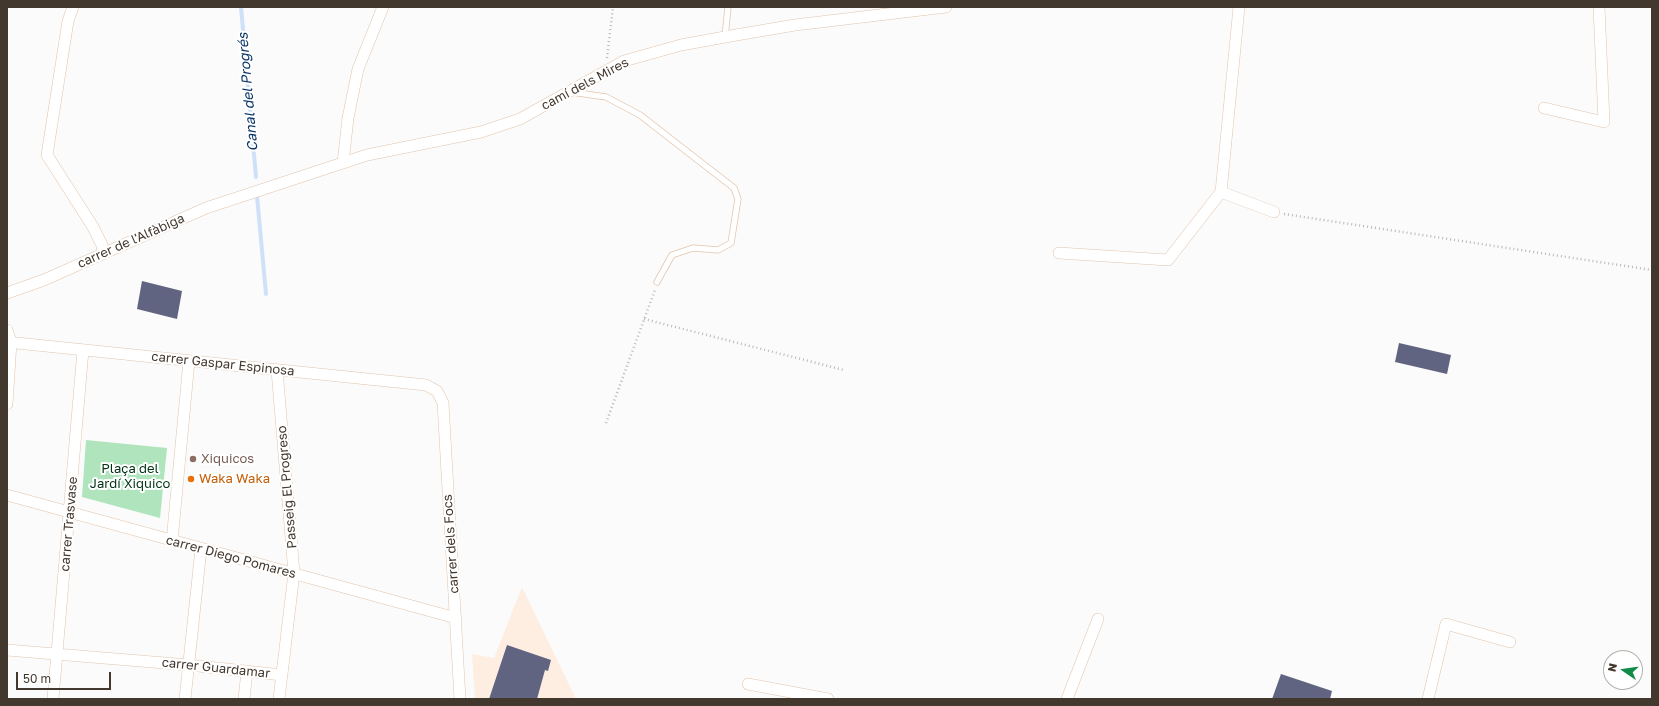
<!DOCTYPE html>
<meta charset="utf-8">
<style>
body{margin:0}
#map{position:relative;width:1659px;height:706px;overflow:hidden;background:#fbfbfb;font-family:"Golos Text",sans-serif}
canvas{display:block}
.frame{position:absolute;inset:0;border:8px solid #43382e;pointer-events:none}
.north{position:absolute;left:1603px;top:650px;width:40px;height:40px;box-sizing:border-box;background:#fff;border:1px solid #b4afab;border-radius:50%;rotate:283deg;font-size:11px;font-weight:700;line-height:16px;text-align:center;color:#43382e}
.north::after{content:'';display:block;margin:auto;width:14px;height:18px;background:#0e8c48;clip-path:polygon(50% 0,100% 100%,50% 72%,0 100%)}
.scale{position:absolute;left:16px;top:672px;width:95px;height:18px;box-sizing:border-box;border:2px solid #43382e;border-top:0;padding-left:5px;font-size:12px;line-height:14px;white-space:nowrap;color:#43382e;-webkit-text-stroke:3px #fff;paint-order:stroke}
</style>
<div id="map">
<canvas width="1659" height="706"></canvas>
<div class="frame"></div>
<div class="north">N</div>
<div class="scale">50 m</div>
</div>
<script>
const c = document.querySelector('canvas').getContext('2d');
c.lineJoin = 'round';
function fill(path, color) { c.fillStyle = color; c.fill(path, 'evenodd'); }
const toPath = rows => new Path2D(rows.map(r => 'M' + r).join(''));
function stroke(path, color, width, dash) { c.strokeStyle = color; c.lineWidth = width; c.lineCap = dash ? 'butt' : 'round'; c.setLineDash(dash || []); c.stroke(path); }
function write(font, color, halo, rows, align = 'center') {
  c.font = font + ' "Golos Text",sans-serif'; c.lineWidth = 4; c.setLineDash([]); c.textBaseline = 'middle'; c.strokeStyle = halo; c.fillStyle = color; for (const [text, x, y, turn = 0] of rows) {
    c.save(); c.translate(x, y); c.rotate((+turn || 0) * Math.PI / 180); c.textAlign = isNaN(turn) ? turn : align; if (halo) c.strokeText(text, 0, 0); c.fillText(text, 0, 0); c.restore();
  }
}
const industrial = toPath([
 [522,587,576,699,475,699,472,654,494,658]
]);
const green = toPath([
 [86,440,167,448,160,518,82,497]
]);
const stream = toPath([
 [241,7,256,177],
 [257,196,266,294]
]);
const building = toPath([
 [142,281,182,291,177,319,137,309],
 [1399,343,1451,355,1447,374,1395,362],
 [507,645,551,660,548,671,545,670,537,699,489,699],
 [1281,674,1332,691,1330,699,1272,699]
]);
const path = toPath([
 [607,58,613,7],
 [1284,214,1652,270],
 [644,319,844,370],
 [606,423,655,290]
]);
const service = toPath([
 [725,37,728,7],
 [571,92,606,97,640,115,734,188,738,199,731,243,718,250,693,248,672,255,657,282]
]);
const minor = toPath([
 [73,7,68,21,47,155,93,227,102,245,103,254],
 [1544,108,1604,122,1599,7],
 [343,163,348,118,358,69,383,7],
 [1221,192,1274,212],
 [1059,253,1168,260,1221,192,1239,7],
 [7,293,44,280,206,208,367,155,481,132,520,119,624,61,681,45,736,35,795,25,946,7],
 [7,330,11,342,7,404],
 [7,342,426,385,437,391,443,403,460,699],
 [277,370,294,573,279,699],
 [7,495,456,618],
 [172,541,189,361],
 [7,650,189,665,282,675],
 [748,684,828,699],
 [53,699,83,350],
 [185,699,201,549],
 [244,699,247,671],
 [1067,699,1098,619],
 [1428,699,1446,624,1510,642]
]);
const markers = [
 [193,459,4,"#8d6e63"],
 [191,479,4,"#e8710a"]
];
const streetNames = [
 ["camí dels Mires",585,84,-28],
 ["carrer de l'Alfàbiga",131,241,-24],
 ["carrer Gaspar Espinosa",223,364,6],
 ["Passeig El Progreso",287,487,-95],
 ["carrer Trasvase",69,524,-85],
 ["carrer dels Focs",451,544,-94],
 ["carrer Diego Pomares",231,557,15],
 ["carrer Guardamar",216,668,6]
];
const educationNames = [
 ["Xiquicos",201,459]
];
const parkNames = [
 ["Plaça del",130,469],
 ["Jardí Xiquico",130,484]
];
const foodNames = [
 ["Waka Waka",199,479]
];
const waterNames = [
 ["Canal del Progrés",248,92,-95]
];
fill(industrial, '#feede1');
fill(green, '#b0e4bd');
stroke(stream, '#cfe1f9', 4);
fill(building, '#616481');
stroke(service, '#e1c4ac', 7);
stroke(minor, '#e1c4ac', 12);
stroke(path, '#bcb8b4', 2.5, [1, 3]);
stroke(service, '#fff', 5.5);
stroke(minor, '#fff', 11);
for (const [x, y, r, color] of markers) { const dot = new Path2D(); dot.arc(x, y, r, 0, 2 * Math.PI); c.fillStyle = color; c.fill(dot); stroke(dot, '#fff', 1.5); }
write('13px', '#43382e', '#fff', streetNames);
write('13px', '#785e54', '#fff', educationNames, 'left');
write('13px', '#003316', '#fff', parkNames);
write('13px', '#c56008', '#fff', foodNames, 'left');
write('italic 14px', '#0d3769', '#fff', waterNames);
</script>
